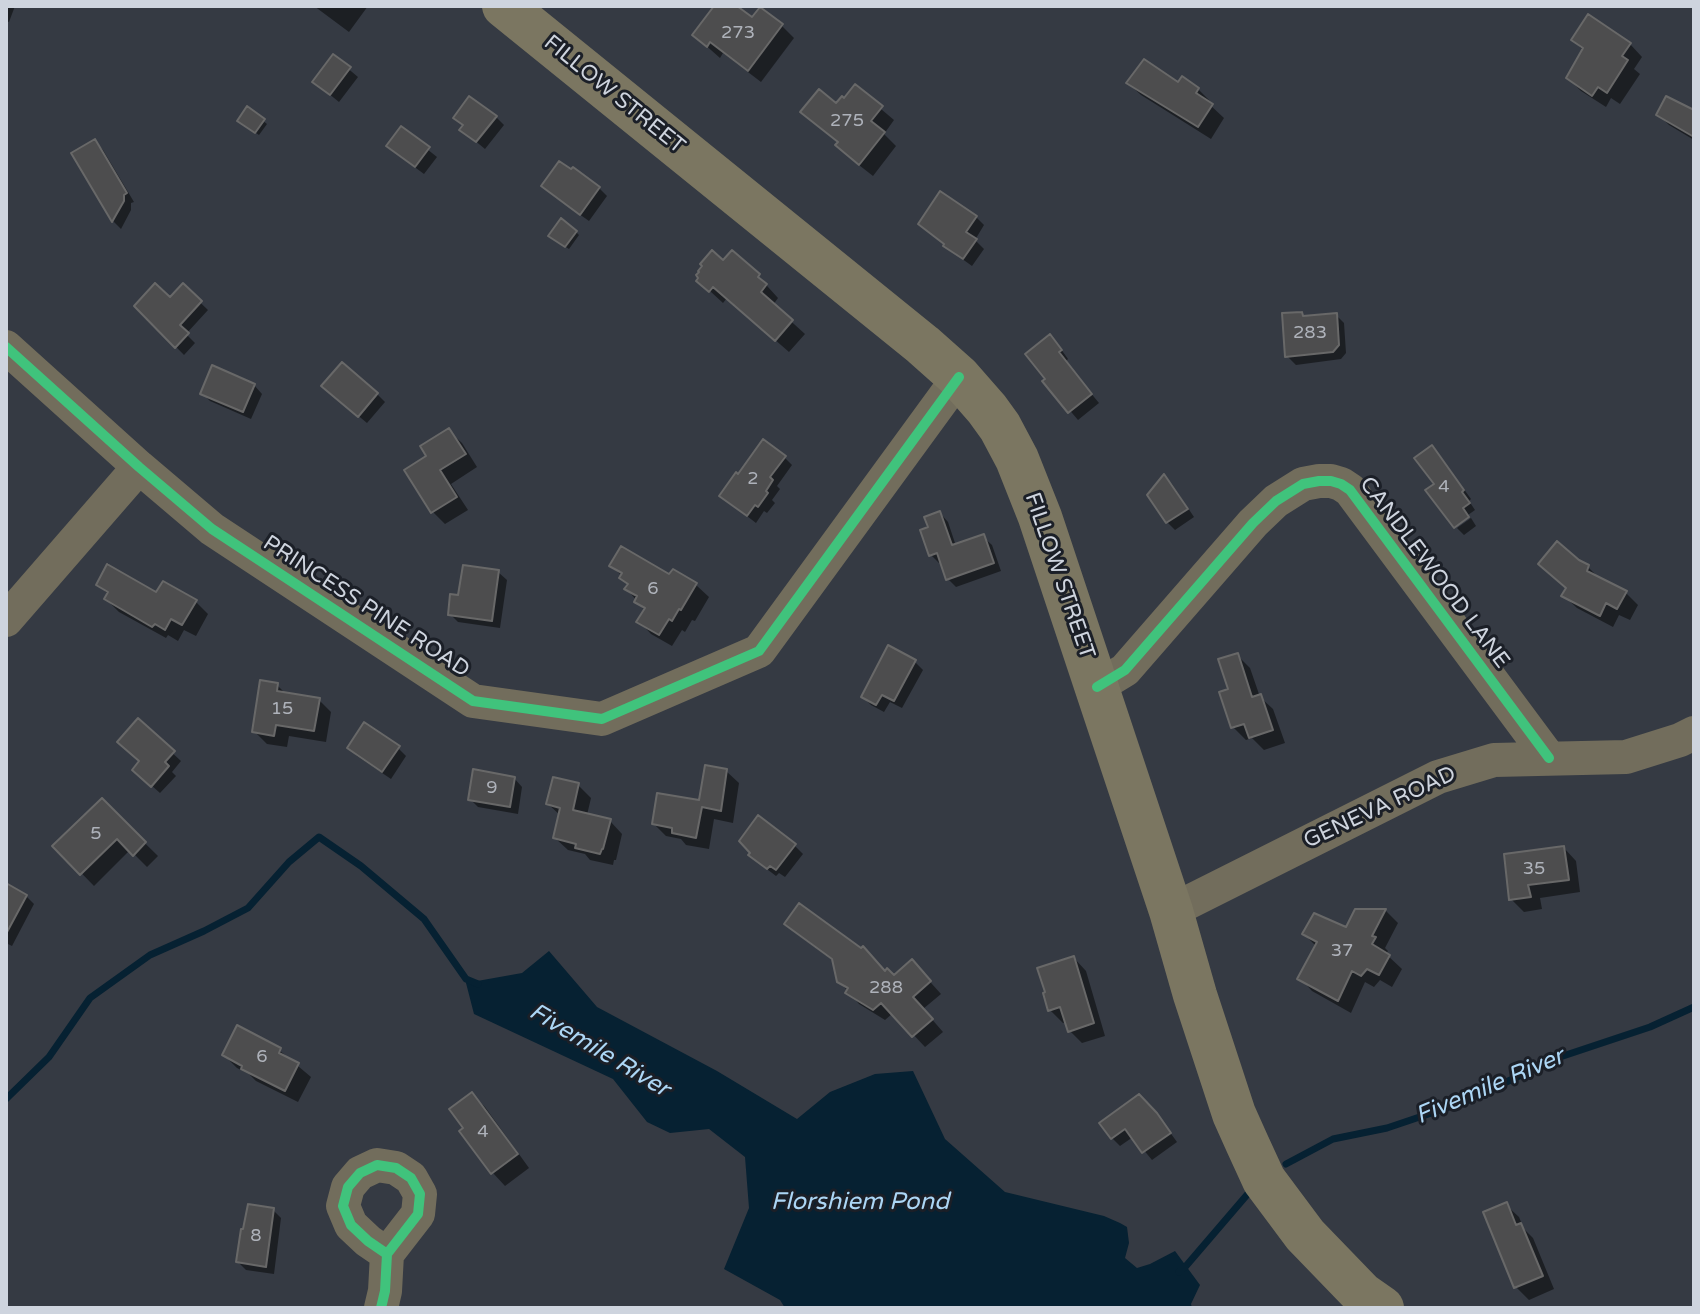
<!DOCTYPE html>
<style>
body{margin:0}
#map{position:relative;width:1700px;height:1314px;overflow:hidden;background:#353a43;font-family:"Varela Round",sans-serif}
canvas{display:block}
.frame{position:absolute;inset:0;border:8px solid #ced4de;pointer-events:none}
</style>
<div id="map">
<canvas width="1700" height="1314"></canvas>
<div class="frame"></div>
</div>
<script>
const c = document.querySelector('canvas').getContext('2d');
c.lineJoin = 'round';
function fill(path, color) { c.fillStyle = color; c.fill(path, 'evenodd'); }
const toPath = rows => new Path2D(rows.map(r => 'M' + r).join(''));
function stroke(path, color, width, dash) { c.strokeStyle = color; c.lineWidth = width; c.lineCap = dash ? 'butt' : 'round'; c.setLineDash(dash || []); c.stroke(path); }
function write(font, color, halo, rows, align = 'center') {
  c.font = font + ' "Varela Round",sans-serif'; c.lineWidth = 6; c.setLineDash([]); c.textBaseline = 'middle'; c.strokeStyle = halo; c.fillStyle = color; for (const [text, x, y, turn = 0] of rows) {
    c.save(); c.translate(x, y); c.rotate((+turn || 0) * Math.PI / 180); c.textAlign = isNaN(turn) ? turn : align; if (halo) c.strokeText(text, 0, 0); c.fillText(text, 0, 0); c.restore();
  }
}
const water = toPath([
 [549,951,597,1007,717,1071,797,1119,830,1092,875,1074,913,1071,945,1139,1005,1192,1104,1216,1120,1223,1127,1227,1129,1243,1125,1258,1137,1268,1150,1264,1175,1251,1200,1285,1191,1304,1192,1308,785,1308,780,1300,724,1269,749,1208,745,1157,709,1129,670,1133,647,1122,613,1079,474,1014,466,983,522,973]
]);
const shadow = toPath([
 [6,6,15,6,9,22,6,21],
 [314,6,368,6,349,32],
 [716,6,733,6,753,20,782,26,794,38,761,82,723,53,720,58,694,35],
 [1573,40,1630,44,1642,57,1634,69,1640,74,1620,104,1611,98,1606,107,1581,91,1568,78,1584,51],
 [333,56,358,77,339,102,323,89],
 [1128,83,1198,89,1211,102,1209,104,1224,118,1211,139,1141,95],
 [855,87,894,120,884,134,896,146,873,176,850,158,838,145,839,143,803,112,836,105,844,101],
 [248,109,267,124,259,135,243,124],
 [1694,113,1694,140,1669,125,1659,115],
 [496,117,504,125,485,149,462,130,464,126,455,118],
 [402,129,437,157,424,174,397,154],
 [95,141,103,150,134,202,131,203,131,210,121,229,113,221,73,154],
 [543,186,599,188,607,196,589,221,551,194],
 [976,217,984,225,975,240,984,249,972,266,954,253,945,244],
 [576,232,579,235,569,249,554,239],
 [724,263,758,276,778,298,773,305,805,334,789,352,727,298,723,303,698,280],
 [183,286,208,310,186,334,195,343,184,355,136,306,170,300],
 [1301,314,1305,318,1336,315,1344,323,1346,353,1341,359,1296,365,1287,356],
 [1058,345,1068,359,1065,362,1099,403,1078,420,1045,381],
 [254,385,262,394,251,419,210,401,202,393],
 [332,394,377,394,385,402,367,423],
 [449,431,462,443,477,467,451,484,468,510,445,524,433,512,429,457],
 [1432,447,1440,456,1471,499,1469,501,1475,510,1454,525,1437,484],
 [784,457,792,465,777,486,780,489,772,500,775,503,767,513,764,511,756,523,730,503],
 [1164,477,1172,484,1194,517,1175,530,1167,522],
 [940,513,948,522,956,546,983,537,992,545,1001,571,956,587,948,579,942,562,939,563,931,555,930,529],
 [1471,518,1476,526,1464,535,1457,528],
 [611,565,670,577,696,585,709,597,695,621,692,620,685,632,682,630,672,646,651,634,639,621,645,611,627,589,629,586,621,578,622,576],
 [1588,567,1602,581,1625,592,1638,605,1630,620,1619,615,1613,627,1577,608,1564,596,1568,589],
 [498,572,507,580,500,628,458,622,450,614,460,597],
 [98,584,196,602,208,614,196,636,184,630,178,641,168,635,166,638,119,612,106,599,109,595],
 [1237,655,1250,668,1260,697,1273,709,1285,743,1264,750,1252,738,1246,740,1233,727,1231,690],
 [915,662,923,670,902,708,890,702,884,712,871,705,863,697],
 [277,685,286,694,319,700,331,712,326,742,289,736,287,747,267,744,254,731],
 [138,721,181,761,172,772,176,776,160,793,143,778],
 [349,748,398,748,406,756,391,779,357,756],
 [726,771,739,783,733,823,714,819,709,849,686,845,681,839,666,836,654,824,700,802],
 [514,778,522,787,518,814,478,807,470,799],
 [578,785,591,798,587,815,610,821,622,834,616,860,614,860,613,865,590,860,585,854,568,850,555,838,561,816,548,804],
 [102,801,158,856,147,867,130,850,94,886,55,846],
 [795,846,803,854,785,877,779,873,776,876,759,863],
 [1564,848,1576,861,1580,892,1540,898,1542,909,1524,912,1511,899],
 [6,886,26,896,34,904,12,946,6,943],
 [1356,911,1386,911,1398,923,1385,948,1388,951,1386,954,1402,969,1392,987,1380,980,1374,987,1365,982,1351,1013,1312,991,1300,978,1317,947,1304,934,1347,930],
 [786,923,894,978,923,974,941,994,923,1009,943,1032,925,1047,893,1013,885,1020,859,1004,839,981,835,962,798,935],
 [1074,958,1086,971,1105,1036,1082,1043,1070,1031,1067,1022,1063,1023,1050,1010],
 [279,1050,311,1077,298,1102,256,1081,249,1074,237,1068,224,1055],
 [472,1094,485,1107,529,1168,505,1186,493,1173,462,1131,466,1129],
 [1153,1109,1177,1142,1152,1160,1133,1137,1120,1146,1112,1138],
 [1506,1205,1519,1217,1524,1229,1533,1238,1554,1289,1529,1300,1516,1287],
 [273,1210,281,1218,274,1274,246,1270,238,1262]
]);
const stream = toPath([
 [6,1099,49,1057,90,998,150,955,204,931,248,908,289,862,319,837,361,866,424,919,466,979,478,984],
 [1286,1164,1333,1139,1387,1128,1464,1102,1557,1058,1650,1027,1694,1007],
 [1179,1272,1186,1266,1252,1189]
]);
const building = toPath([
 [714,6,737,6,752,17,760,7,783,24,748,71,710,42,707,47,692,35,714,6],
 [1588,14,1631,43,1622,56,1628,60,1607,93,1598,87,1592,96,1566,78,1583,48,1571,40,1588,14],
 [333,54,351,67,330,95,312,82,333,54],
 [1144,59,1178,82,1182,76,1199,88,1196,93,1213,104,1198,127,1126,83,1144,59],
 [855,84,883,106,871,121,885,132,859,165,835,145,838,142,800,112,819,89,836,103,842,96,844,98,855,84],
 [469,96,497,116,476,142,459,130,463,125,453,118,469,96],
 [1666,96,1694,110,1694,137,1656,115,1666,96],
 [247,106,265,119,255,133,237,121,247,106],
 [401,126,430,147,415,167,386,146,401,126],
 [95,139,127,193,124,195,124,201,112,222,71,153,95,139],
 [559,161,571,169,573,167,600,187,580,215,541,186,559,161],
 [940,191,977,216,966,232,977,239,963,259,943,246,944,244,918,224,940,191],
 [561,218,577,231,565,247,548,236,561,218],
 [712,250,723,260,732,250,760,274,758,277,767,284,761,292,793,320,775,341,713,287,709,292,696,281,698,278,696,275,699,272,698,271,702,266,700,264,712,250],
 [155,283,170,297,183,283,202,301,180,325,189,333,175,348,134,306,155,283],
 [1302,312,1303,316,1337,313,1339,345,1333,352,1285,357,1282,313,1302,312],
 [1050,334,1062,350,1059,352,1092,394,1068,413,1042,381,1045,379,1025,354,1050,334],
 [342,362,378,393,358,417,321,386,342,362],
 [212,365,255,384,243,412,200,394,212,365],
 [449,428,466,454,440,470,457,497,431,513,404,470,426,456,420,446,449,428],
 [763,439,786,456,770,477,773,480,766,491,768,493,758,507,755,505,747,516,719,496,736,472,738,474,763,439],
 [1432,445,1464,490,1462,492,1470,503,1463,508,1469,517,1454,528,1425,490,1434,484,1414,458,1432,445],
 [1164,474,1188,509,1166,523,1147,495,1164,474],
 [940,511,952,545,984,534,994,563,946,580,937,553,929,556,920,530,928,527,924,517,940,511],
 [1557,541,1579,560,1589,565,1587,571,1627,591,1617,609,1606,603,1600,616,1561,596,1566,588,1538,564,1557,541],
 [621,546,669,574,673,569,697,583,681,610,679,609,672,621,669,619,659,635,636,622,645,608,634,602,637,596,624,589,628,584,619,578,622,573,609,566,621,546],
 [107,564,156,592,163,581,197,600,182,625,171,619,165,630,155,624,152,627,104,599,108,592,96,585,107,564],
 [463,565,499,570,492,621,448,615,450,594,458,595,463,565],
 [888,645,916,660,894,701,882,695,876,705,861,697,888,645],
 [1238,653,1252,697,1261,694,1273,730,1249,738,1244,724,1231,728,1219,692,1228,689,1218,659,1238,653],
 [260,680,278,683,277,691,320,698,314,731,276,725,274,736,252,732,260,680],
 [138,718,175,751,165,762,169,766,151,787,132,770,139,761,117,742,138,718],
 [364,722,400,746,382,772,347,748,364,722],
 [705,765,727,769,721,811,702,807,696,838,672,833,672,828,652,824,657,793,699,800,705,765],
 [473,769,515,777,510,807,468,800,473,769],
 [553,777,579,783,573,810,611,819,603,849,602,849,600,854,575,848,576,844,553,838,560,808,546,804,553,777],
 [102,798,146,842,133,856,117,839,80,875,52,846,102,798],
 [758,815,796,844,776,870,770,866,767,869,748,855,750,853,739,841,758,815],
 [1564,846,1569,880,1528,885,1531,897,1509,900,1504,854,1564,846],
 [6,883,27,895,6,934,6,883],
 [799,903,861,948,863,946,885,971,887,968,894,975,912,959,931,981,913,997,933,1019,912,1037,881,1003,873,1010,845,993,848,988,837,982,832,959,784,924,799,903],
 [1355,909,1386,909,1372,936,1376,937,1372,944,1390,955,1379,975,1367,969,1361,976,1352,971,1338,1001,1297,979,1317,942,1302,934,1314,913,1346,927,1355,909],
 [1074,956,1094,1023,1068,1032,1060,1007,1048,1011,1043,993,1045,992,1037,968,1074,956],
 [237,1025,281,1048,279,1053,299,1063,285,1091,241,1069,242,1066,222,1055,237,1025],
 [472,1092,518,1154,491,1174,459,1131,463,1128,449,1109,472,1092],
 [1139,1094,1157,1113,1171,1133,1142,1153,1125,1129,1111,1139,1099,1123,1139,1094],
 [1507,1202,1516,1225,1521,1223,1543,1276,1514,1288,1483,1212,1507,1202],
 [248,1204,274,1208,266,1267,236,1262,241,1229,243,1229,248,1204]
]);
const minor = toPath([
 [6,347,139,467,212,529,473,701,602,719,759,651,959,377],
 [6,620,139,467],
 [1097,687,1125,670,1253,523,1276,501,1303,484,1319,481,1331,481,1341,484,1350,490,1549,758],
 [1171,911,1438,777,1494,760,1626,757,1680,740,1694,733],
 [381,1308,385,1291,387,1254,418,1214,420,1194,411,1178,396,1168,377,1165,360,1173,348,1187,343,1206,351,1225,368,1241,387,1254]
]);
const major = toPath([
 [504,6,923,345,959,377,987,409,1000,427,1017,459,1040,517,1171,911,1195,995,1234,1114,1247,1143,1264,1180,1305,1235,1362,1294,1382,1308]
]);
const cycleway = toPath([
 [6,347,139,467,212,529,473,701,602,719,759,651,959,377],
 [1097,687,1125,670,1253,523,1276,501,1303,484,1319,481,1331,481,1341,484,1350,490,1549,758],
 [381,1308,385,1291,387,1254,418,1214,420,1194,411,1178,396,1168,377,1165,360,1173,348,1187,343,1206,351,1225,368,1241,387,1254]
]);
const numberNames = [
 ["273",738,33],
 ["275",847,121],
 ["283",1310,333],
 ["2",753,479],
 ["4",1444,487],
 ["6",653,589],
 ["15",282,709],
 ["9",492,788],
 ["5",96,834],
 ["35",1534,869],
 ["37",1342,951],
 ["288",886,988],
 ["6",262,1057],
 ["4",483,1132],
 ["8",256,1236]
];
const streetNames = [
 ["FILLOW STREET",614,95,39],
 ["CANDLEWOOD LANE",1434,573,53],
 ["FILLOW STREET",1059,576,71],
 ["PRINCESS PINE ROAD",366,607,33],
 ["GENEVA ROAD",1380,808,-25]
];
const waterNames = [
 ["Fivemile River",599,1051,31],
 ["Fivemile River",1490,1087,-23],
 ["Florshiem Pond",860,1203]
];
fill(water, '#062132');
fill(shadow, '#0007');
stroke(stream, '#062132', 7);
fill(building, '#4d4d4e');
stroke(building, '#686868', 2);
stroke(minor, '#726d5c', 34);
stroke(major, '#7b7661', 44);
stroke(cycleway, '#40c37c', 10);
write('18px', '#aeb2ba', null, numberNames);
write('22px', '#ced4de', '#1b1f27', streetNames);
write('italic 24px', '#acd6f5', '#1b1f27', waterNames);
</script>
